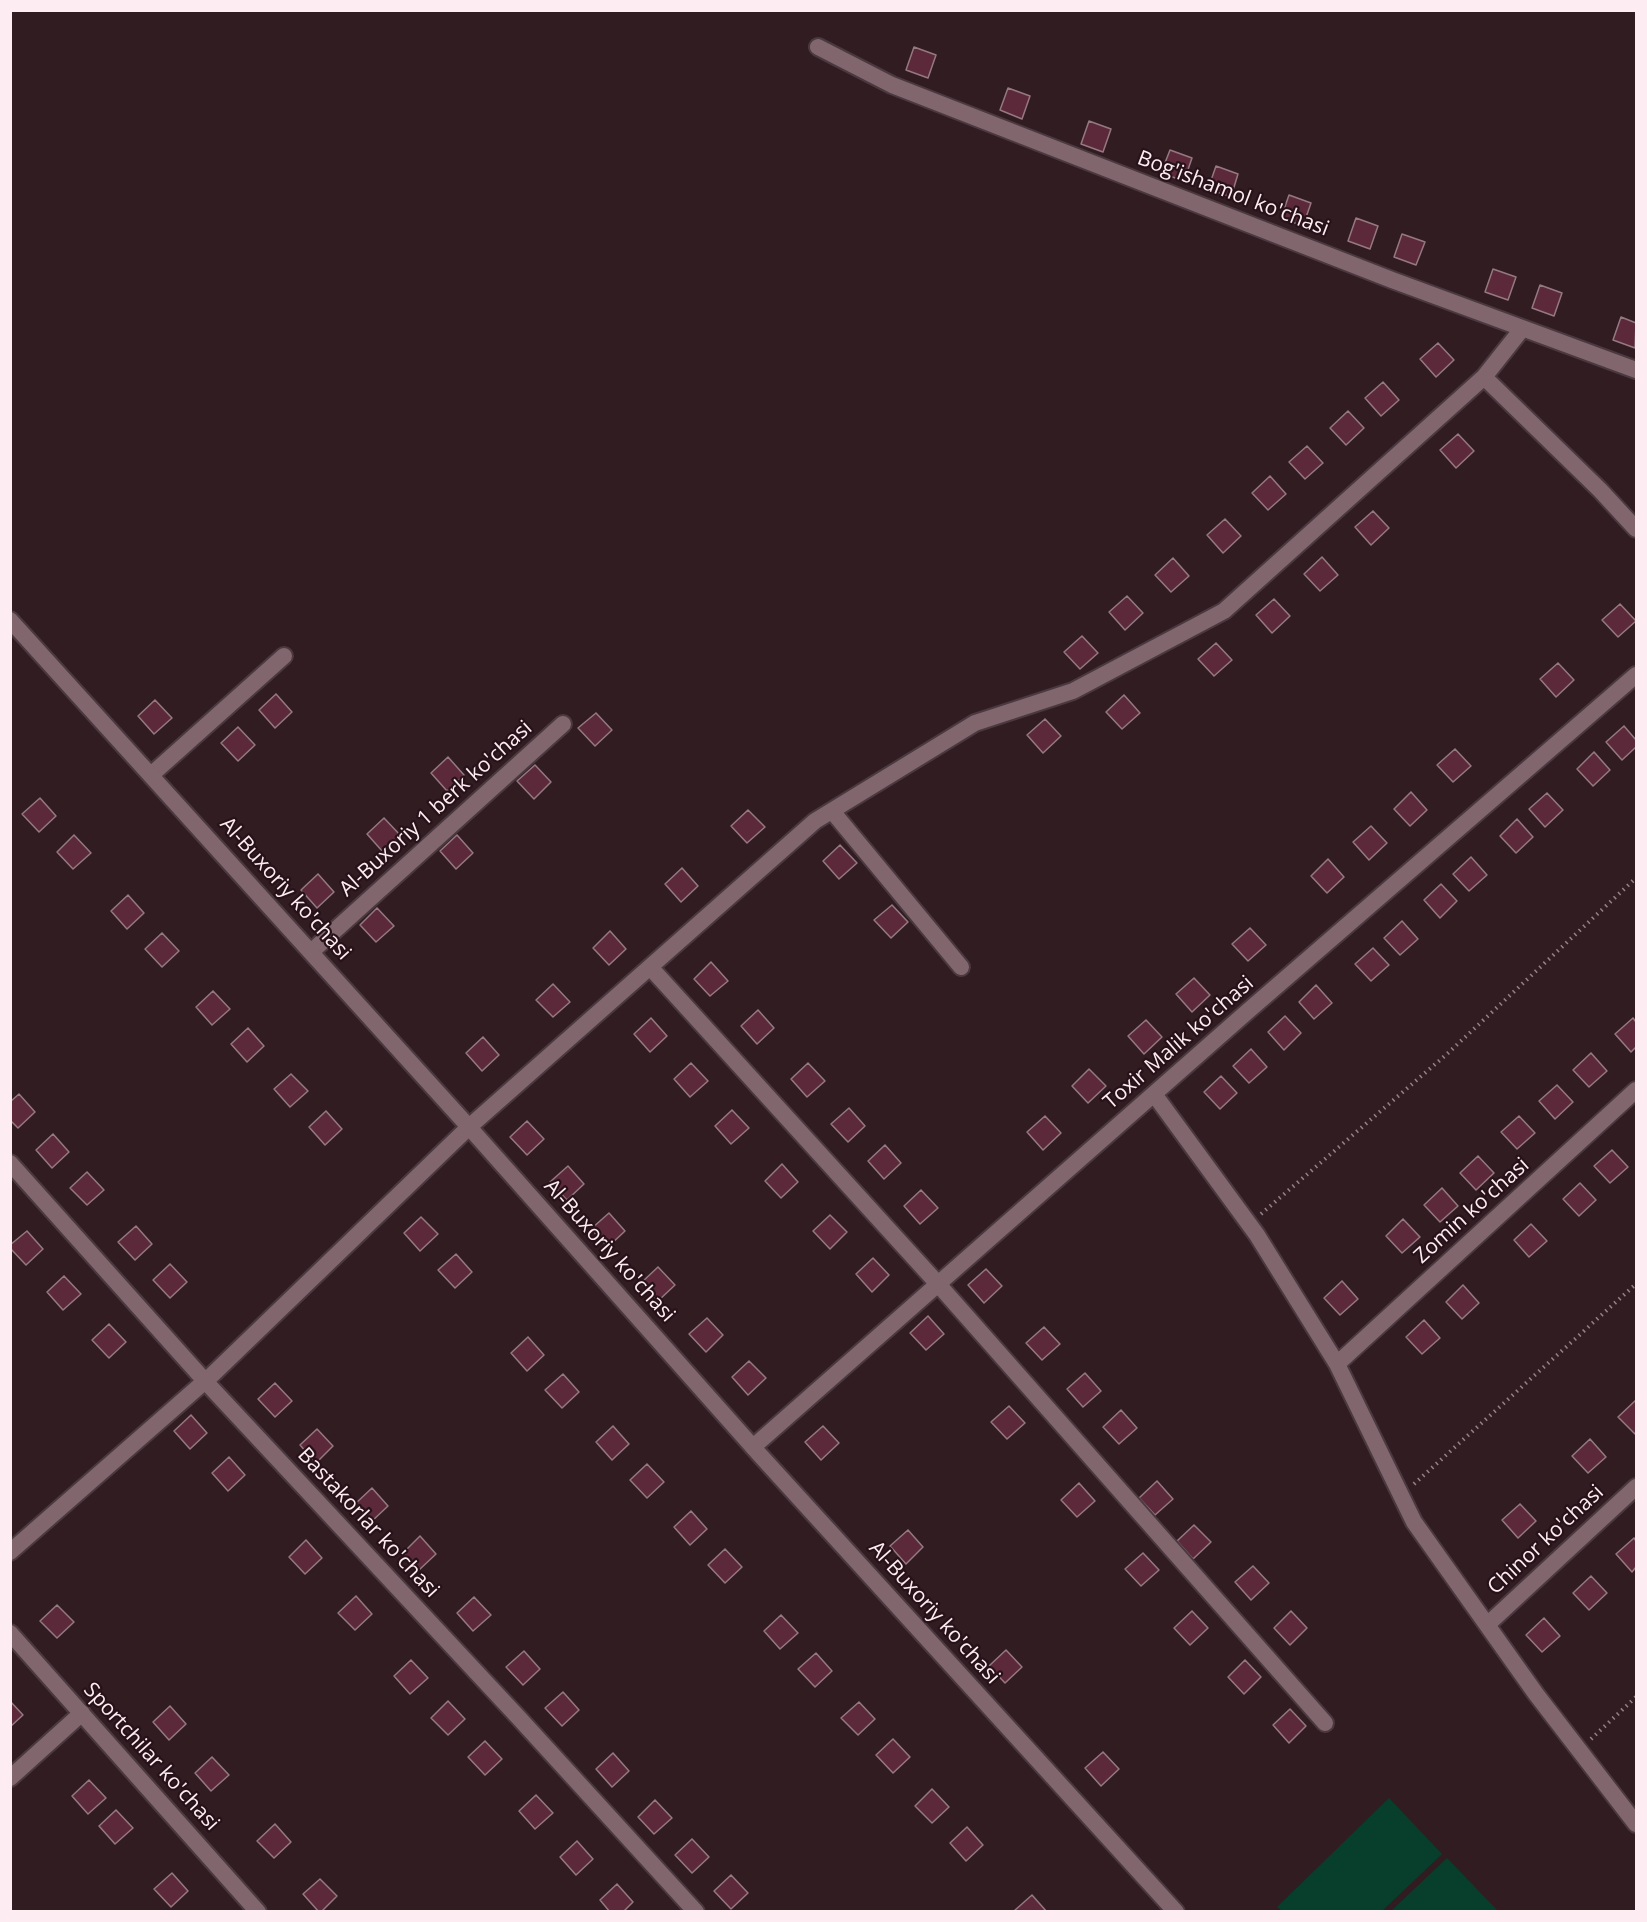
<!DOCTYPE html>
<style>
body{margin:0}
#map{position:relative;width:1647px;height:1922px;overflow:hidden;background:#311c22;font-family:"Open Sans",sans-serif}
canvas{display:block}
.frame{position:absolute;inset:0;border:12px solid #fdedf2;pointer-events:none}
</style>
<div id="map">
<canvas width="1647" height="1922"></canvas>
<div class="frame"></div>
</div>
<script>
const c = document.querySelector('canvas').getContext('2d');
c.lineJoin = 'round';
function fill(path, color) { c.fillStyle = color; c.fill(path, 'evenodd'); }
const toPath = rows => new Path2D(rows.map(r => 'M' + r).join(''));
function stroke(path, color, width, dash) { c.strokeStyle = color; c.lineWidth = width; c.lineCap = dash ? 'butt' : 'round'; c.setLineDash(dash || []); c.stroke(path); }
function write(font, color, halo, rows, align = 'center') {
  c.font = font + ' "Open Sans",sans-serif'; c.lineWidth = 4.5; c.setLineDash([]); c.textBaseline = 'middle'; c.strokeStyle = halo; c.fillStyle = color; for (const [text, x, y, turn = 0] of rows) {
    c.save(); c.translate(x, y); c.rotate((+turn || 0) * Math.PI / 180); c.textAlign = isNaN(turn) ? turn : align; if (halo) c.strokeText(text, 0, 0); c.fillText(text, 0, 0); c.restore();
  }
}
const green = toPath([
 [1389,1798,1442,1854,1382,1911,1282,1911,1277,1907],
 [1447,1858,1498,1911,1391,1911]
]);
const building = toPath([
 [914,47,936,55,928,78,906,70,914,47],
 [1008,88,1030,96,1022,119,1000,110,1008,88],
 [1089,121,1111,129,1103,152,1081,144,1089,121],
 [1170,150,1192,158,1184,181,1161,173,1170,150],
 [1216,166,1238,174,1231,197,1208,189,1216,166],
 [1289,195,1311,203,1303,226,1281,218,1289,195],
 [1356,218,1378,226,1370,249,1348,241,1356,218],
 [1402,234,1425,242,1416,265,1394,257,1402,234],
 [1493,269,1516,277,1508,300,1485,292,1493,269],
 [1540,285,1562,293,1554,316,1532,308,1540,285],
 [1621,317,1636,323,1635,348,1613,340,1621,317],
 [1438,343,1454,360,1436,377,1420,359,1438,343],
 [1383,382,1399,400,1381,416,1365,398,1383,382],
 [1348,411,1364,428,1346,445,1330,428,1348,411],
 [1458,434,1474,451,1456,468,1440,450,1458,434],
 [1307,446,1323,463,1305,479,1289,462,1307,446],
 [1270,476,1286,494,1268,510,1252,493,1270,476],
 [1373,511,1389,528,1371,545,1355,527,1373,511],
 [1225,519,1241,536,1223,553,1207,535,1225,519],
 [1322,557,1338,575,1320,591,1304,574,1322,557],
 [1173,558,1189,576,1171,592,1155,575,1173,558],
 [1127,596,1143,613,1125,630,1109,612,1127,596],
 [1274,599,1290,616,1272,633,1256,615,1274,599],
 [1620,604,1636,621,1618,637,1602,620,1620,604],
 [1082,636,1098,653,1080,669,1064,652,1082,636],
 [1216,643,1232,660,1214,676,1198,659,1216,643],
 [1558,663,1574,680,1556,697,1540,679,1558,663],
 [276,694,292,712,275,728,259,710,276,694],
 [1124,695,1140,713,1122,729,1106,712,1124,695],
 [155,700,172,718,154,734,138,716,155,700],
 [596,713,612,730,595,746,578,728,596,713],
 [1045,719,1061,736,1043,753,1027,735,1045,719],
 [1624,726,1636,740,1636,747,1622,760,1606,742,1624,726],
 [238,727,255,745,238,761,221,743,238,727],
 [1455,749,1471,766,1453,782,1437,765,1455,749],
 [1594,752,1610,770,1593,786,1577,769,1594,752],
 [448,757,464,775,447,791,431,773,448,757],
 [535,765,551,782,534,799,517,781,535,765],
 [1411,792,1427,810,1410,826,1394,809,1411,792],
 [1547,793,1563,810,1545,827,1529,809,1547,793],
 [40,798,56,816,39,832,22,814,40,798],
 [748,810,765,827,747,843,731,826,748,810],
 [384,818,401,836,383,852,367,834,384,818],
 [1517,819,1533,837,1516,853,1500,836,1517,819],
 [1371,826,1387,843,1369,860,1353,842,1371,826],
 [74,835,91,853,73,869,57,852,74,835],
 [457,835,473,853,456,869,440,851,457,835],
 [840,845,857,863,839,879,823,861,840,845],
 [1471,857,1487,875,1469,891,1453,874,1471,857],
 [1328,859,1344,877,1327,893,1311,876,1328,859],
 [682,868,698,886,681,902,665,884,682,868],
 [318,874,334,892,317,908,301,890,318,874],
 [1441,884,1457,901,1440,918,1424,900,1441,884],
 [128,895,144,913,127,929,111,911,128,895],
 [892,905,908,922,891,938,874,920,892,905],
 [377,908,394,926,376,942,360,925,377,908],
 [1402,921,1418,939,1400,955,1384,938,1402,921],
 [1250,928,1266,945,1248,961,1232,944,1250,928],
 [610,931,626,949,609,965,593,948,610,931],
 [162,933,179,951,162,967,145,949,162,933],
 [1373,948,1389,965,1371,981,1355,964,1373,948],
 [711,962,728,981,710,996,694,979,711,962],
 [1194,978,1210,995,1192,1012,1176,994,1194,978],
 [553,984,570,1002,553,1017,536,1000,553,984],
 [1316,985,1332,1003,1314,1019,1299,1002,1316,985],
 [213,991,230,1009,212,1025,196,1007,213,991],
 [758,1010,774,1028,757,1044,741,1026,758,1010],
 [1285,1016,1301,1033,1284,1050,1268,1032,1285,1016],
 [651,1018,667,1036,650,1052,634,1034,651,1018],
 [1633,1018,1636,1022,1636,1047,1631,1052,1615,1034,1633,1018],
 [1146,1020,1162,1037,1144,1054,1128,1036,1146,1020],
 [248,1028,264,1046,247,1062,231,1044,248,1028],
 [483,1037,499,1055,482,1071,466,1053,483,1037],
 [1251,1049,1267,1067,1249,1083,1233,1066,1251,1049],
 [1591,1053,1607,1071,1589,1087,1573,1070,1591,1053],
 [691,1063,708,1081,690,1097,674,1079,691,1063],
 [808,1063,825,1081,807,1097,791,1079,808,1063],
 [1089,1069,1106,1086,1088,1103,1072,1086,1089,1069],
 [291,1074,308,1091,290,1107,274,1089,291,1074],
 [1221,1076,1237,1093,1220,1109,1204,1092,1221,1076],
 [1557,1085,1573,1102,1555,1119,1539,1101,1557,1085],
 [19,1094,35,1112,18,1128,10,1120,10,1102,19,1094],
 [849,1108,865,1126,848,1142,831,1124,849,1108],
 [732,1110,749,1128,731,1144,715,1126,732,1110],
 [326,1111,342,1129,325,1145,309,1127,326,1111],
 [1045,1116,1061,1133,1043,1150,1027,1132,1045,1116],
 [1519,1116,1535,1133,1517,1149,1501,1132,1519,1116],
 [527,1121,544,1139,527,1155,510,1137,527,1121],
 [53,1134,69,1152,52,1168,36,1150,53,1134],
 [885,1145,901,1163,884,1179,868,1161,885,1145],
 [1612,1150,1628,1167,1610,1183,1594,1166,1612,1150],
 [1478,1156,1494,1173,1476,1190,1460,1173,1478,1156],
 [782,1164,798,1182,781,1198,765,1181,782,1164],
 [568,1166,584,1184,567,1200,550,1182,568,1166],
 [87,1172,104,1190,87,1205,70,1188,87,1172],
 [1580,1183,1596,1200,1579,1216,1563,1199,1580,1183],
 [1442,1188,1458,1206,1440,1222,1424,1205,1442,1188],
 [921,1190,938,1208,920,1224,904,1206,921,1190],
 [609,1213,625,1231,608,1247,591,1229,609,1213],
 [830,1215,847,1232,830,1249,813,1231,830,1215],
 [421,1217,438,1234,420,1251,404,1233,421,1217],
 [1403,1219,1420,1237,1402,1253,1386,1236,1403,1219],
 [1531,1224,1547,1241,1529,1257,1514,1240,1531,1224],
 [136,1226,152,1244,135,1260,118,1242,136,1226],
 [27,1231,43,1249,26,1265,10,1248,10,1245,27,1231],
 [456,1254,472,1272,455,1288,438,1270,456,1254],
 [873,1258,889,1275,872,1292,856,1274,873,1258],
 [170,1264,187,1282,170,1298,153,1280,170,1264],
 [658,1267,675,1285,658,1301,641,1283,658,1267],
 [986,1269,1002,1286,984,1303,968,1285,986,1269],
 [64,1276,81,1294,63,1310,47,1292,64,1276],
 [1342,1281,1358,1299,1340,1315,1324,1298,1342,1281],
 [1463,1285,1479,1303,1462,1319,1446,1302,1463,1285],
 [928,1316,944,1334,926,1350,910,1333,928,1316],
 [707,1318,723,1335,706,1352,689,1334,707,1318],
 [1424,1320,1440,1338,1422,1354,1406,1337,1424,1320],
 [109,1324,126,1342,109,1358,92,1340,109,1324],
 [1044,1327,1060,1344,1042,1360,1026,1343,1044,1327],
 [528,1337,544,1355,527,1371,511,1353,528,1337],
 [749,1361,766,1378,748,1395,732,1377,749,1361],
 [1085,1373,1101,1391,1083,1407,1067,1389,1085,1373],
 [563,1374,579,1392,562,1408,545,1390,563,1374],
 [275,1383,292,1401,275,1417,258,1399,275,1383],
 [1636,1400,1636,1432,1635,1434,1618,1417,1636,1400],
 [1009,1406,1025,1423,1007,1439,991,1422,1009,1406],
 [1121,1410,1137,1428,1119,1444,1103,1427,1121,1410],
 [191,1415,207,1433,190,1449,174,1431,191,1415],
 [613,1426,629,1444,612,1460,596,1442,613,1426],
 [823,1426,839,1443,821,1460,805,1442,823,1426],
 [317,1429,333,1446,316,1463,300,1445,317,1429],
 [1590,1439,1606,1457,1588,1473,1572,1456,1590,1439],
 [229,1457,245,1475,228,1491,212,1473,229,1457],
 [647,1464,664,1482,647,1498,630,1480,647,1464],
 [1157,1481,1173,1499,1155,1515,1139,1498,1157,1481],
 [1079,1483,1095,1501,1077,1517,1061,1500,1079,1483],
 [372,1488,388,1506,371,1522,355,1504,372,1488],
 [1520,1504,1536,1521,1518,1538,1502,1520,1520,1504],
 [691,1511,707,1529,690,1545,674,1527,691,1511],
 [1194,1525,1211,1542,1193,1559,1177,1541,1194,1525],
 [908,1530,923,1547,906,1564,890,1546,908,1530],
 [420,1536,436,1554,419,1570,403,1553,420,1536],
 [1634,1538,1636,1541,1636,1567,1632,1572,1616,1554,1634,1538],
 [306,1540,322,1558,305,1574,289,1557,306,1540],
 [725,1549,742,1567,725,1583,708,1565,725,1549],
 [1143,1553,1159,1570,1141,1586,1125,1569,1143,1553],
 [1253,1566,1269,1583,1251,1600,1235,1582,1253,1566],
 [1591,1576,1607,1593,1589,1610,1573,1593,1591,1576],
 [356,1596,372,1614,355,1630,338,1613,356,1596],
 [474,1597,491,1615,473,1631,457,1613,474,1597],
 [57,1605,74,1622,57,1638,40,1621,57,1605],
 [1192,1611,1208,1628,1190,1645,1174,1628,1192,1611],
 [1291,1611,1307,1628,1290,1645,1274,1628,1291,1611],
 [781,1615,798,1633,780,1649,764,1631,781,1615],
 [1544,1618,1560,1636,1542,1652,1526,1635,1544,1618],
 [1006,1650,1022,1667,1005,1683,989,1666,1006,1650],
 [524,1651,540,1669,523,1685,506,1667,524,1651],
 [816,1653,832,1671,815,1687,798,1669,816,1653],
 [411,1660,428,1678,410,1694,394,1676,411,1660],
 [1245,1660,1261,1677,1244,1694,1228,1677,1245,1660],
 [563,1692,579,1710,562,1726,545,1708,563,1692],
 [10,1701,23,1715,10,1727,10,1701],
 [448,1701,465,1719,448,1735,431,1718,448,1701],
 [859,1702,875,1719,858,1735,841,1718,859,1702],
 [170,1706,186,1724,169,1740,153,1722,170,1706],
 [1290,1709,1306,1726,1289,1743,1273,1725,1290,1709],
 [893,1739,910,1757,893,1773,876,1755,893,1739],
 [485,1741,502,1759,485,1775,468,1757,485,1741],
 [1103,1752,1119,1769,1101,1786,1085,1768,1103,1752],
 [613,1753,629,1771,612,1787,596,1769,613,1753],
 [212,1757,229,1775,211,1791,195,1773,212,1757],
 [89,1780,106,1798,88,1814,72,1796,89,1780],
 [932,1789,949,1807,932,1823,915,1806,932,1789],
 [536,1795,553,1813,535,1829,519,1811,536,1795],
 [655,1800,672,1818,654,1834,638,1817,655,1800],
 [116,1810,133,1828,115,1844,99,1826,116,1810],
 [275,1824,291,1842,274,1858,257,1841,275,1824],
 [967,1827,983,1845,966,1861,950,1843,967,1827],
 [692,1839,709,1857,692,1873,675,1855,692,1839],
 [577,1841,593,1859,576,1875,560,1857,577,1841],
 [172,1873,188,1891,171,1907,154,1889,172,1873],
 [731,1875,748,1893,731,1909,714,1891,731,1875],
 [320,1879,337,1896,321,1912,319,1912,303,1894,320,1879],
 [617,1884,633,1902,623,1912,610,1912,600,1900,617,1884],
 [1032,1895,1047,1912,1015,1912,1014,1911,1032,1895]
]);
const path = toPath([
 [1261,1214,1447,1054,1636,878],
 [1414,1484,1636,1284],
 [1591,1739,1636,1697]
]);
const minor = toPath([
 [818,47,892,85,1392,280,1636,370],
 [1484,377,1600,490,1636,529],
 [151,775,284,656],
 [832,811,961,967],
 [311,952,563,724],
 [650,967,938,1284,1325,1723],
 [1154,1094,1257,1235,1337,1364,1414,1522,1536,1694,1636,1824],
 [10,1163,205,1381,519,1718,696,1912],
 [1337,1364,1636,1090],
 [753,1447,1248,1011,1636,675],
 [10,1552,212,1375,469,1127,815,821,975,723,1073,691,1224,611,1484,377,1522,329],
 [1487,1625,1636,1487],
 [10,1633,258,1912],
 [10,1778,82,1713]
]);
const tertiary = toPath([
 [10,620,469,1127,760,1455,1176,1912]
]);
const streetNames = [
 ["Bog'ishamol ko'chasi",1233,194,21],
 ["Al-Buxoriy 1 berk ko'chasi",436,809,-42],
 ["Al-Buxoriy ko'chasi",285,889,48],
 ["Toxir Malik ko'chasi",1179,1043,-41],
 ["Zomin ko'chasi",1472,1211,-42],
 ["Al-Buxoriy ko'chasi",609,1251,48],
 ["Bastakorlar ko'chasi",368,1523,47],
 ["Chinor ko'chasi",1546,1540,-43],
 ["Al-Buxoriy ko'chasi",934,1613,48],
 ["Sportchilar ko'chasi",151,1757,48]
];
fill(green, '#073f2c');
fill(building, '#5c293b');
stroke(building, '#957981', 1.5);
stroke(minor, '#4a393f', 20);
stroke(tertiary, '#4a393f', 20);
stroke(path, '#958288', 4, [1.5, 4.5]);
stroke(minor, '#81666e', 16);
stroke(tertiary, '#81666e', 16);
write('21px', '#fdedf2', '#271219', streetNames);
</script>
